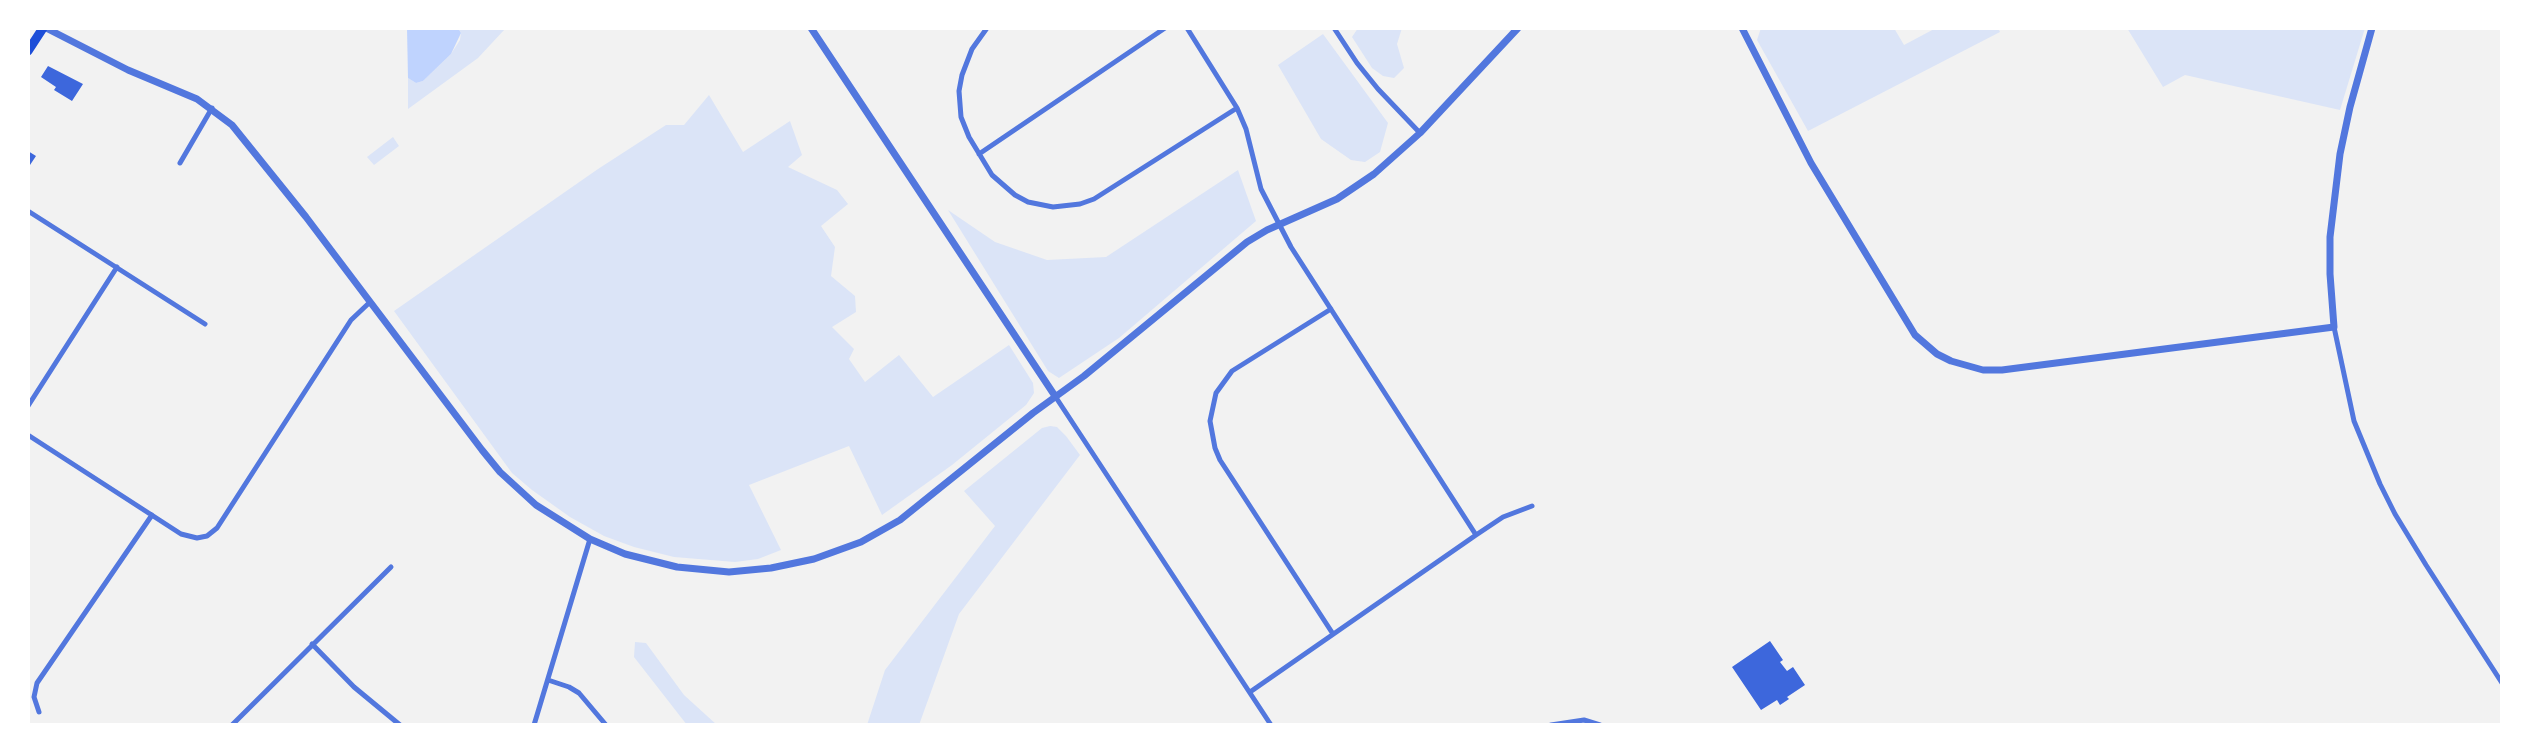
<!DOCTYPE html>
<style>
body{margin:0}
#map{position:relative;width:2530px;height:753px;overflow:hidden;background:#f2f2f2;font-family:"DM Sans",sans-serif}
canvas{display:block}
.frame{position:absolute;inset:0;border:30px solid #fff;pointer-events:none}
</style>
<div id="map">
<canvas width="2530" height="753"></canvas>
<div class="frame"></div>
</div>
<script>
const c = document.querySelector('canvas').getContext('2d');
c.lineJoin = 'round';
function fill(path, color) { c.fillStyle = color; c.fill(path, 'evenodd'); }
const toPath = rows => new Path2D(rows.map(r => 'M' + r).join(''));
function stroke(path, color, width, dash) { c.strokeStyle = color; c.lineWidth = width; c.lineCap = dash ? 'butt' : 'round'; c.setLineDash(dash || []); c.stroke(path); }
const green = toPath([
 [458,28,505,29,478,58,408,109,408,78,416,83,423,81,451,54,460,40,461,33],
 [1358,28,1402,28,1397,44,1404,68,1394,78,1383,76,1372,68,1352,37],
 [1761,28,1894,28,1904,45,1936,28,1998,28,2000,32,1808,131,1757,40],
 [2127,28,2365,28,2340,110,2185,75,2163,87],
 [1323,34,1388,123,1380,152,1365,162,1351,160,1321,139,1278,65],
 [709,95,743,152,790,121,802,155,788,167,837,190,848,204,821,226,835,247,831,276,855,296,856,312,832,327,854,349,849,359,865,382,899,355,933,397,1009,345,1033,383,1034,393,1026,405,952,465,882,515,849,446,749,485,781,550,758,559,735,562,674,557,634,547,604,536,570,517,532,490,512,473,394,311,598,169,666,125,684,125],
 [393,137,399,146,374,165,367,157],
 [1238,170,1256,221,1119,338,1059,378,1048,371,948,210,995,242,1047,260,1106,257],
 [1050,426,1057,427,1066,436,1080,455,959,614,919,725,867,725,885,670,995,526,964,491,1042,428],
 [635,642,646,643,684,695,717,725,687,725,634,657]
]);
const water = toPath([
 [407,28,458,28,461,33,451,54,423,81,416,83,408,78]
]);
const building = toPath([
 [48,66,83,84,72,101,54,90,56,87,41,77],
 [28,151,36,156,28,168],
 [1770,641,1783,660,1780,662,1787,671,1793,667,1805,685,1787,697,1789,699,1780,705,1777,700,1761,710,1732,667]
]);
const minor = toPath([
 [987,28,972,49,962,75,959,91,961,117,969,137,992,175,1015,195,1028,202,1053,207,1080,204,1094,199,1237,108],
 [1187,28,1237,108,1246,129,1261,189,1291,247,1476,535],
 [1334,28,1357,63,1378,89,1420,133],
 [979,154,1165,28],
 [180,163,212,108],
 [28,211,205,324],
 [1331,309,1232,371,1216,393,1210,421,1215,448,1220,460,1333,634],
 [2334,327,2354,421,2380,484,2395,514,2426,565,2502,683],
 [1055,396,1271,725],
 [28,406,117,267],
 [28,435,181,534,197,538,207,536,217,528,351,320,369,303],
 [312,644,354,687,400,725],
 [548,680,569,687,579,693,606,725],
 [1250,692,1476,535,1503,517,1532,506],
 [39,712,34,697,37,683,152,515],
 [232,725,391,567],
 [534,725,590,539],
 [1551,725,1584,720,1600,725]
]);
const tertiary = toPath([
 [46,28,128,70,197,99,232,125,306,217,482,450,500,472,536,505,590,539,625,554,677,567,729,572,771,568,814,559,861,542,900,520,1033,413,1084,376,1247,242,1267,230,1337,199,1374,174,1420,133,1518,28],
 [811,28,1055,396],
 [1742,28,1811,163,1915,335,1937,354,1951,361,1983,370,2002,370,2334,327,2330,274,2330,237,2340,154,2350,107,2372,28]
]);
const primary = toPath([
 [28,51,43,28]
]);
fill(green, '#dbe4f7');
fill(water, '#bfd3fe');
fill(building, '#3d67dc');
stroke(minor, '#5277de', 5);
stroke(tertiary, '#5277de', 7);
stroke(primary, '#1d4ed8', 9);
</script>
